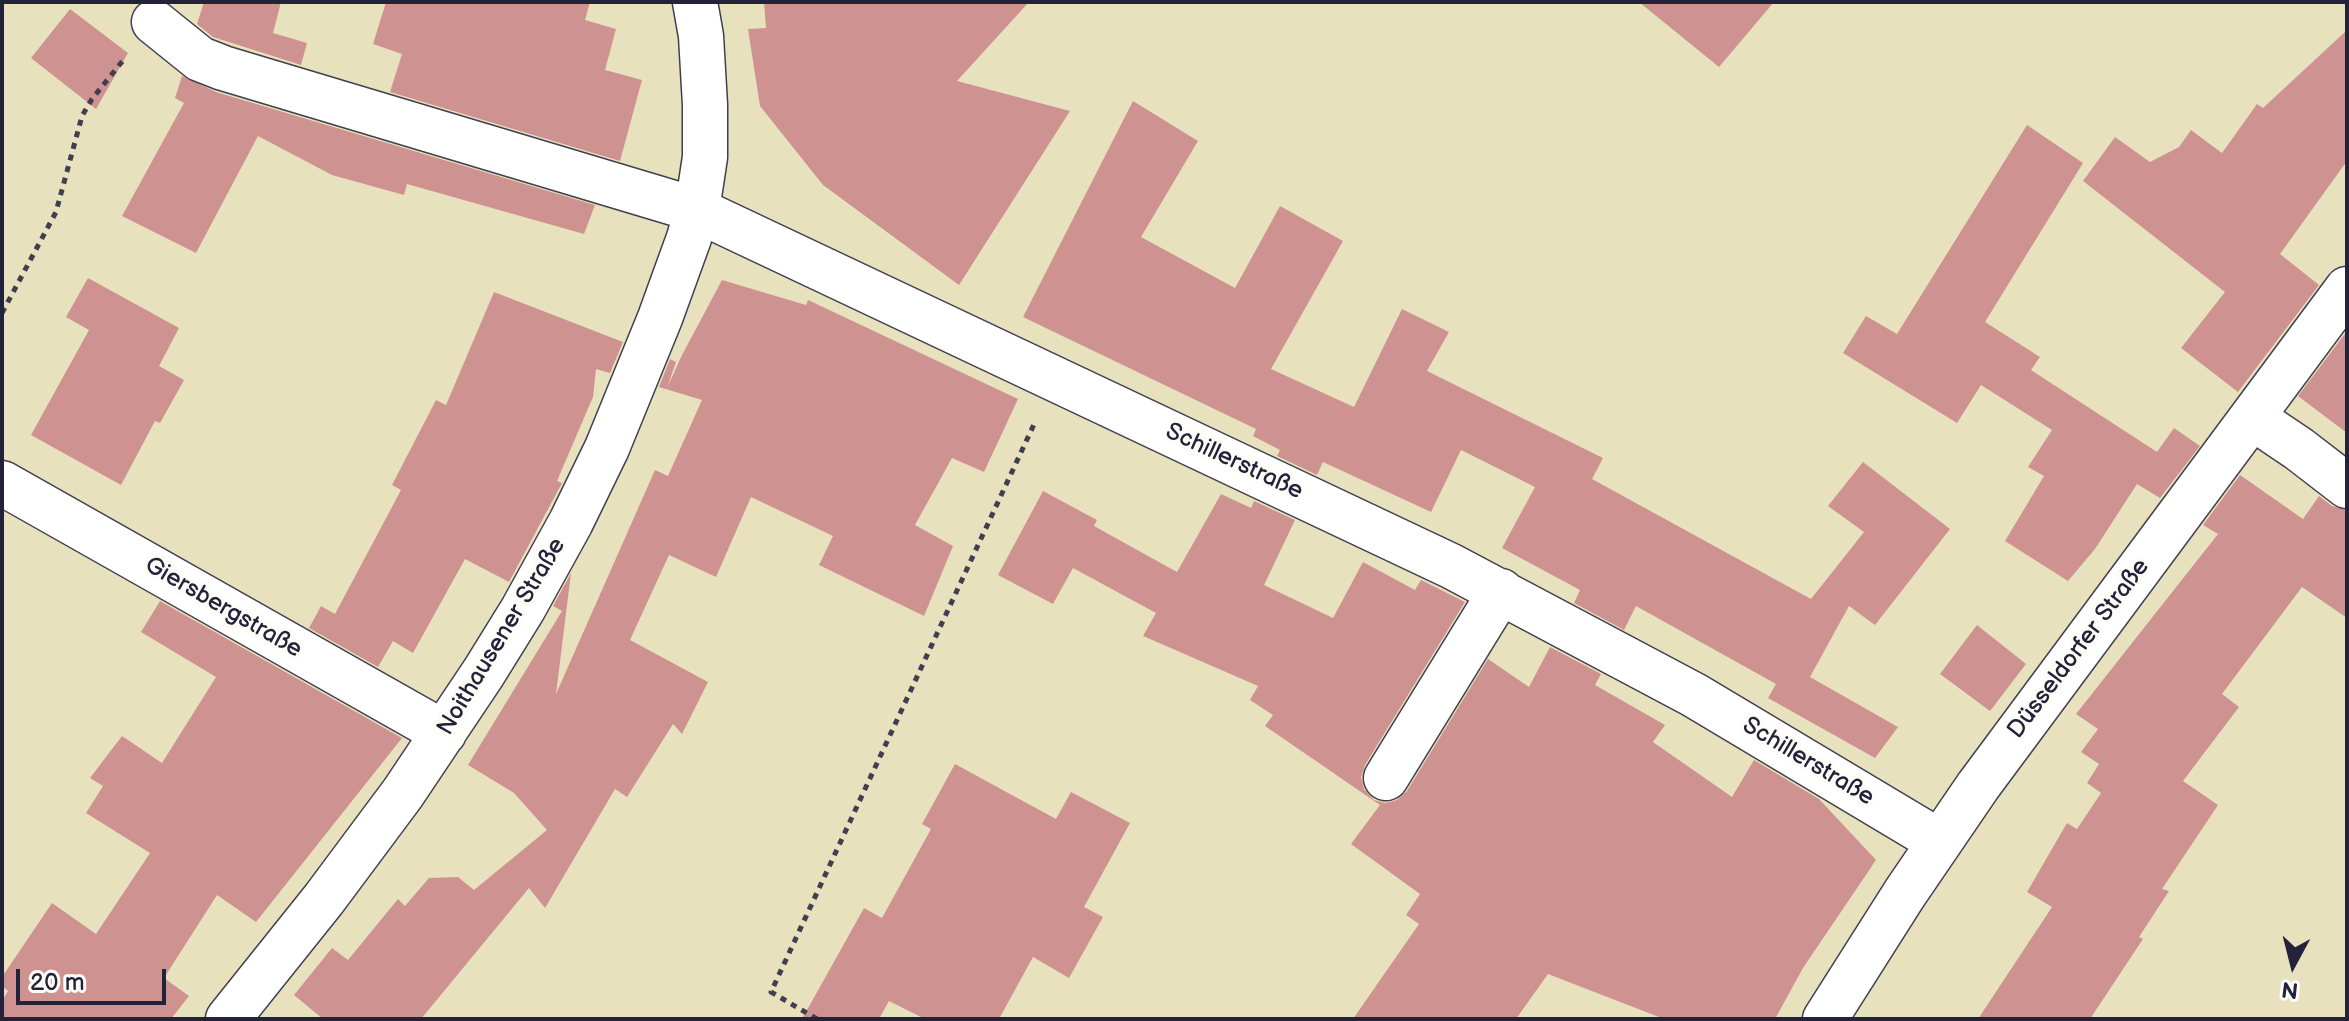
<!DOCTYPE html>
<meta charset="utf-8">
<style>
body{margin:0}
#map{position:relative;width:2349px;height:1021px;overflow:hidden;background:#e8e1be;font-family:"Balsamiq Sans",sans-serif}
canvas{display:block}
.frame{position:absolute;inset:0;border:4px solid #22223b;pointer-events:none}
.north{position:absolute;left:2253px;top:925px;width:80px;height:80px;-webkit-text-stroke:6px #fdfcf7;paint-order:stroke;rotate:187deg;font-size:22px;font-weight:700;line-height:32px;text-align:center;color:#22223b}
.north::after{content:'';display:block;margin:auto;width:28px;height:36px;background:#22223b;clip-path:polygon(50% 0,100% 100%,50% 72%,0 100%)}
.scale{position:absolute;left:16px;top:969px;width:150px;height:36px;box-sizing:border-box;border:4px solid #22223b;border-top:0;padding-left:10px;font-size:24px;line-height:28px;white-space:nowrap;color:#22223b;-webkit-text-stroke:6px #fdfcf7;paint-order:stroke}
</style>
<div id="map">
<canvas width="2349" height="1021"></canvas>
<div class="frame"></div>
<div class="north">N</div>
<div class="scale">20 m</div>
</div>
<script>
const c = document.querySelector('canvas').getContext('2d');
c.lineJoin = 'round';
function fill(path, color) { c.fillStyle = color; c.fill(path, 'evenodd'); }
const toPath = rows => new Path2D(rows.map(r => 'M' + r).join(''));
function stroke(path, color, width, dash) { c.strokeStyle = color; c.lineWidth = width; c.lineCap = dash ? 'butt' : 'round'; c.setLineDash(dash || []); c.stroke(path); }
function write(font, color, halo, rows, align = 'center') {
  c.font = font + ' "Balsamiq Sans",sans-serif'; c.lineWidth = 8; c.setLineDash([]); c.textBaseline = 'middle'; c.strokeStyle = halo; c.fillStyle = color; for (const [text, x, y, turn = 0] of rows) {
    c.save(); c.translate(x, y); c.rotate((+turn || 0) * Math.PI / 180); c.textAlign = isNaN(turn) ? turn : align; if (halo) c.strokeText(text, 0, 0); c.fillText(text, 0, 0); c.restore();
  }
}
const building = toPath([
 [204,2,281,2,273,33,307,43,301,65,213,37,197,24],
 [386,2,590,2,585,20,616,29,605,70,642,80,620,161,390,92,402,54,373,44],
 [764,2,1029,2,957,81,1070,111,959,285,823,185,760,106,748,29,766,28],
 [1639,2,1774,2,1719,67],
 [70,9,128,53,96,109,31,58],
 [2347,30,2347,161,2280,254,2319,285,2238,392,2181,348,2225,292,2083,181,2115,137,2150,162,2179,147,2191,130,2222,153,2257,104,2263,108],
 [182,76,216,92,595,205,584,234,407,184,404,195,332,175,258,136,196,253,122,216,184,103,175,98],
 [1133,101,1198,141,1141,237,1235,288,1280,206,1343,241,1271,369,1354,407,1402,309,1449,332,1427,371,1603,458,1592,479,1811,599,1864,532,1828,506,1863,462,1950,529,1875,625,1849,606,1810,677,1898,727,1875,758,1768,698,1776,684,1636,606,1624,630,1574,603,1580,590,1502,548,1535,487,1461,450,1431,512,1323,462,1317,475,1277,456,1280,450,1253,436,1256,429,1023,317],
 [2027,125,2083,163,1985,322,2040,357,2031,370,2157,452,2174,428,2200,446,2160,498,2137,484,2095,549,2068,581,2005,541,2044,476,2028,467,2052,430,1981,385,1957,423,1843,353,1866,316,1897,334],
 [88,278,179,328,159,366,184,380,160,423,155,421,121,485,31,435,89,330,66,317],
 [722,280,806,305,808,300,1018,399,984,472,952,458,915,525,953,546,924,616,819,565,833,536,751,497,716,577,669,555,630,640,708,682,682,734,673,724,627,797,615,789,545,908,529,888,421,1019,323,1019,294,995,332,948,348,960,398,899,405,906,429,878,458,877,474,890,547,830,514,793,468,765,562,611,553,606,571,573,556,694,655,470,668,476,702,400,659,387,670,359,676,362,667,388,682,355],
 [494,292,623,342,610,373,596,369,593,397,557,481,562,483,509,582,465,559,413,653,393,641,378,667,309,628,321,606,335,614,401,490,392,485,436,400,446,405],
 [2347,331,2347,433,2298,396],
 [2240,475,2303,519,2319,496,2332,506,2347,510,2347,618,2302,587,2222,694,2239,707,2183,781,2218,805,2162,889,2169,891,2139,937,2143,939,2090,1019,1978,1019,2052,907,2027,892,2067,823,2077,829,2101,793,2087,783,2099,764,2081,752,2098,729,2076,714,2218,534,2203,525],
 [1043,491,1097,520,1094,526,1177,572,1221,494,1251,508,1254,501,1295,520,1264,585,1333,618,1363,562,1415,590,1421,580,1465,602,1365,765,1361,777,1364,789,1374,800,1385,803,1397,800,1407,791,1488,659,1529,687,1550,647,1601,674,1595,685,1665,725,1653,742,1732,797,1754,760,1819,799,1876,860,1803,968,1775,1019,1664,1019,1548,974,1516,1019,1353,1019,1419,924,1406,915,1420,894,1351,844,1380,805,1265,726,1273,715,1250,700,1258,686,1143,636,1156,613,1073,568,1053,604,998,575],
 [160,601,402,738,256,922,217,895,164,978,189,996,171,1019,2,1019,2,1001,8,991,2,986,2,977,52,903,96,934,150,853,86,813,103,786,90,778,122,736,162,763,216,677,141,632],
 [1977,625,2026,664,1990,711,1940,674],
 [955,764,1056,819,1071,792,1130,823,1084,907,1103,917,1069,978,1033,957,999,1019,925,1019,889,1001,879,1019,802,1019,864,908,882,918,931,829,922,824]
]);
const path = toPath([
 [2,313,56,212,82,116,92,99,125,58],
 [817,1019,771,992,1036,420]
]);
const minor = toPath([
 [695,2,701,36,705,105,705,157,697,210,1451,566,1694,695,1940,842],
 [154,22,200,59,223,68,697,210,689,238,660,318,607,448,571,522,523,609,484,672,403,793,324,899,228,1019],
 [2253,418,2299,449,2347,486],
 [2,483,444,733],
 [1386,778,1501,591],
 [1825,1019,1905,893,1978,786,2347,289]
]);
const streetNames = [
 ["Schillerstraße",1234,462,25],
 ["Giersbergstraße",223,608,30],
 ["Noithausener Straße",502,637,-59],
 ["Düsseldorfer Straße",2079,649,-53],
 ["Schillerstraße",1808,762,31]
];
fill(building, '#ce9391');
stroke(minor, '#403f4f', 47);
stroke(path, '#403f4f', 5, [6, 6]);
stroke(minor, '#fff', 44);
write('24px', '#22223b', '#fdfcf7', streetNames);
</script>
